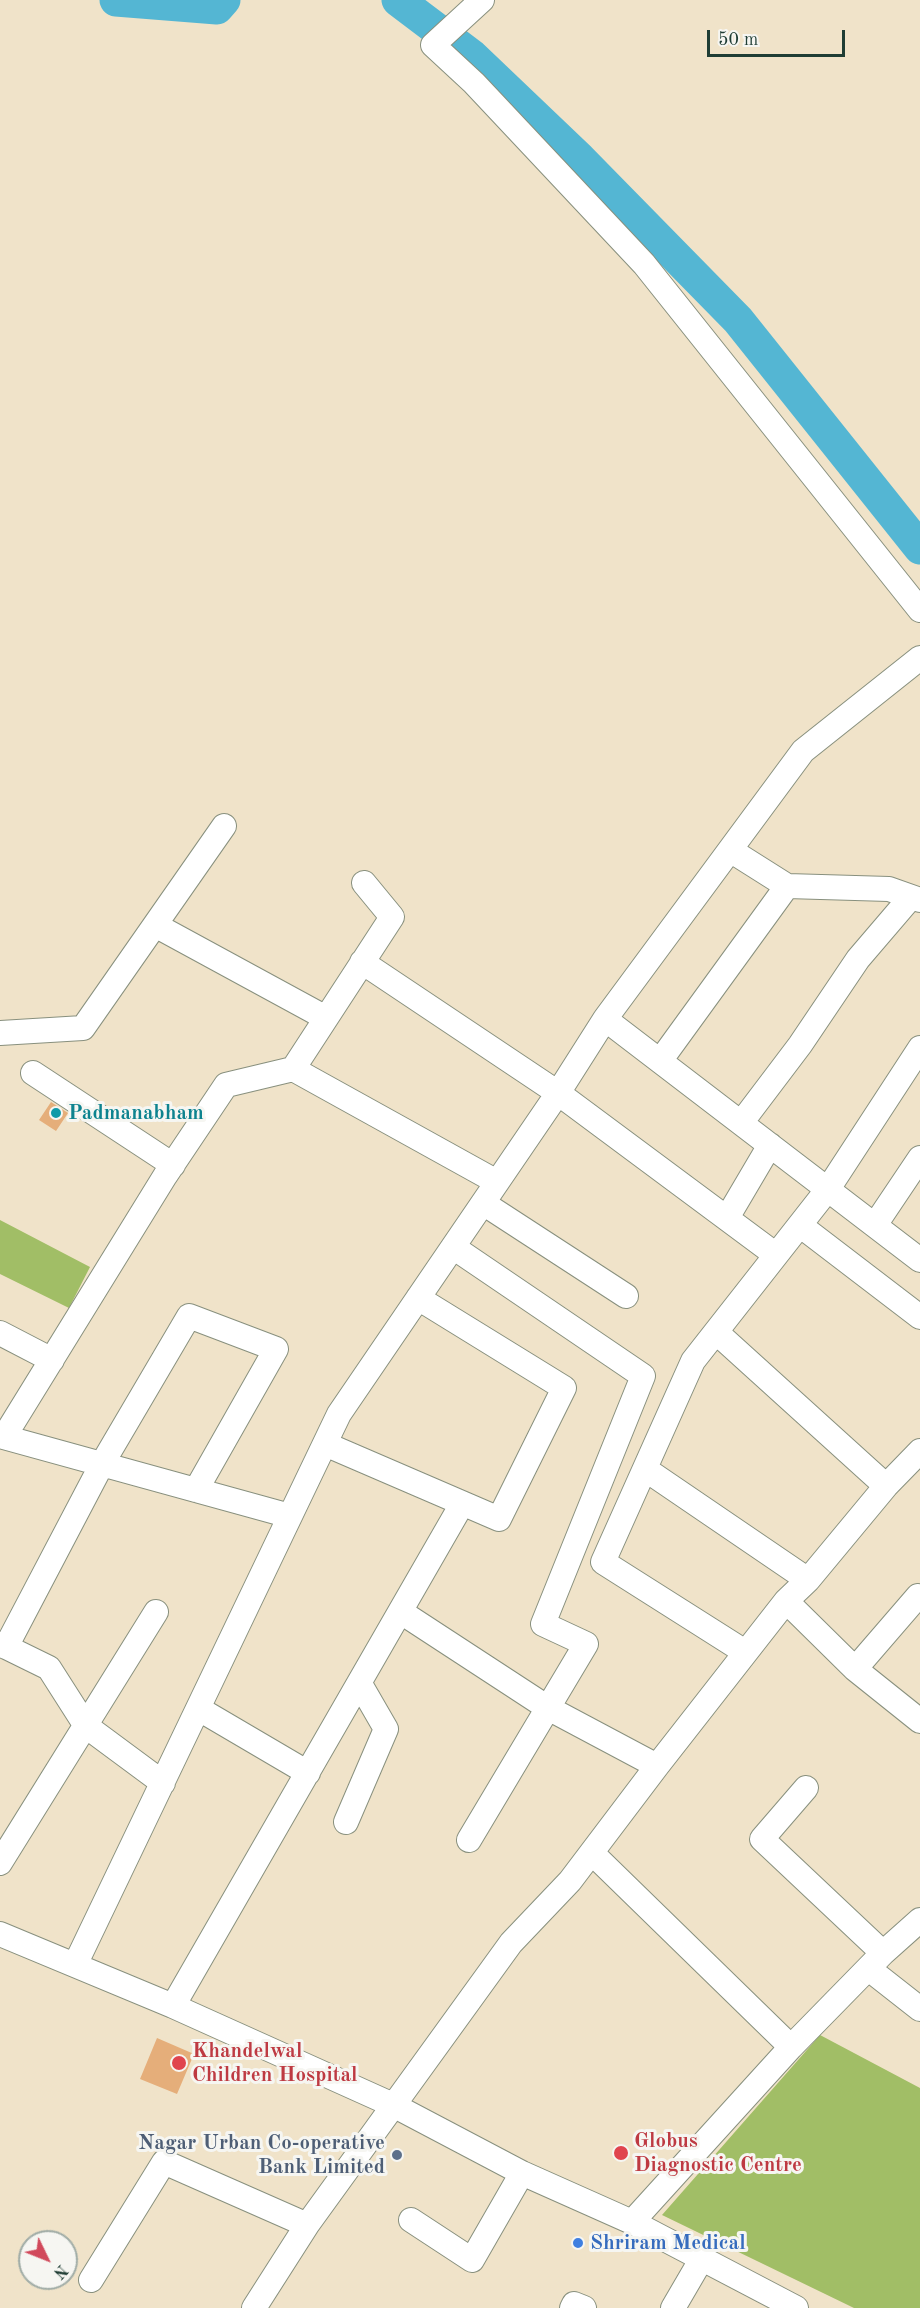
<!DOCTYPE html>
<style>
body{margin:0}
#map{position:relative;width:920px;height:2308px;overflow:hidden;background:#f0e3c9;font-family:"Old Standard TT",serif}
canvas{display:block}
.north{position:absolute;left:18px;top:2230px;width:60px;height:60px;box-sizing:border-box;background:#f6f6f2;border:2px solid #a0aca6;border-radius:50%;rotate:133deg;font-size:16px;font-weight:700;line-height:24px;text-align:center;color:#1f3d34}
.north::after{content:'';display:block;margin:auto;width:21px;height:27px;background:#d1495b;clip-path:polygon(50% 0,100% 100%,50% 72%,0 100%)}
.scale{position:absolute;left:707px;top:30px;width:138px;height:27px;box-sizing:border-box;border:3px solid #1f3d34;border-top:0;padding-left:8px;font-size:18px;line-height:21px;white-space:nowrap;color:#1f3d34;-webkit-text-stroke:4px #f6f6f2;paint-order:stroke}
</style>
<div id="map">
<canvas width="920" height="2308"></canvas>
<div class="north">N</div>
<div class="scale">50 m</div>
</div>
<script>
const c = document.querySelector('canvas').getContext('2d');
c.lineJoin = 'round';
function fill(path, color) { c.fillStyle = color; c.fill(path, 'evenodd'); }
const toPath = rows => new Path2D(rows.map(r => 'M' + r).join(''));
function stroke(path, color, width, dash) { c.strokeStyle = color; c.lineWidth = width; c.lineCap = dash ? 'butt' : 'round'; c.setLineDash(dash || []); c.stroke(path); }
function write(font, color, halo, rows, align = 'center') {
  c.font = font + ' "Old Standard TT",serif'; c.lineWidth = 6; c.setLineDash([]); c.textBaseline = 'middle'; c.strokeStyle = halo; c.fillStyle = color; for (const [text, x, y, turn = 0] of rows) {
    c.save(); c.translate(x, y); c.rotate((+turn || 0) * Math.PI / 180); c.textAlign = isNaN(turn) ? turn : align; if (halo) c.strokeText(text, 0, 0); c.fillText(text, 0, 0); c.restore();
  }
}
const green = toPath([
 [0,1220,90,1267,69,1308,0,1274],
 [820,2035,920,2088,920,2308,854,2308,662,2215]
]);
const river = toPath([
 [116,0,217,8,224,0],
 [398,0,472,56,580,159,738,320,920,548]
]);
const building = toPath([
 [51,1102,68,1113,56,1131,39,1120],
 [157,2038,194,2054,177,2094,140,2079]
]);
const minor = toPath([
 [482,0,433,45,474,83,644,264,920,610],
 [920,658,803,751,605,1019,920,1260],
 [730,850,787,886,889,889,920,900],
 [155,925,326,1018],
 [362,962,558,1093,776,1255],
 [0,1033,83,1028,224,826],
 [660,1061,787,886],
 [293,1069,497,1182],
 [33,1073,173,1165],
 [741,1123,800,1045,858,959,911,897],
 [483,1203,626,1296],
 [727,1218,770,1145],
 [875,1225,920,1158],
 [801,1226,920,1317],
 [453,1247,643,1376,543,1624,586,1644,469,1840],
 [716,1332,886,1486],
 [0,1333,52,1360],
 [0,1436,290,1516],
 [4,1437,165,1176,226,1085,293,1069,392,917,364,883],
 [325,1444,499,1519,564,1388,418,1298],
 [645,1469,808,1580],
 [786,1601,855,1669,920,1721],
 [401,1612,548,1708,657,1766],
 [0,1644,49,1668,86,1726,163,1783],
 [6,1647,102,1464,189,1316,276,1349,196,1490],
 [745,1652,603,1562,693,1361,828,1189,920,1048],
 [855,1669,918,1596],
 [199,1709,308,1773],
 [806,1788,762,1839,883,1953],
 [346,1822,386,1729,360,1684],
 [592,1853,791,2047],
 [0,1863,156,1612],
 [0,1934,173,2006,393,2105,522,2173,632,2222,796,2308],
 [75,1965,339,1414,558,1093,605,1019],
 [869,1969,920,2009],
 [173,2006,462,1504],
 [411,2220,472,2260,522,2173],
 [632,2222,791,2047,883,1953,920,1920],
 [91,2280,164,2162,307,2225],
 [254,2308,307,2225,511,1943,570,1881,657,1766,786,1601,808,1580,886,1486,920,1451],
 [572,2308,574,2304,584,2308],
 [673,2308,701,2260]
]);
const markers = [
 [56,1113,6,"#0f9aa8"],
 [179,2063,8,"#e0444e"],
 [621,2153,8,"#e0444e"],
 [397,2155,6,"#5c6f8a"],
 [578,2243,6,"#3f7fe0"]
];
const cultureNames = [
 ["Padmanabham",68,1113]
];
const healthNames = [
 ["Khandelwal",192,2051],
 ["Children Hospital",192,2075],
 ["Globus",634,2141],
 ["Diagnostic Centre",634,2165]
];
const serviceNames = [
 ["Nagar Urban Co-operative",385,2143],
 ["Bank Limited",385,2167]
];
const shopNames = [
 ["Shriram Medical",590,2243]
];
fill(green, '#a1be66');
stroke(river, '#54b6d3', 33);
fill(building, '#e5ae7a');
stroke(minor, '#88907e', 26);
stroke(minor, '#fff', 24);
for (const [x, y, r, color] of markers) { const dot = new Path2D(); dot.arc(x, y, r, 0, 2 * Math.PI); c.fillStyle = color; c.fill(dot); stroke(dot, '#f6f6f2', 2); }
write('bold 21px', '#0d838f', '#f6f6f2', cultureNames, 'left');
write('bold 21px', '#be3a42', '#f6f6f2', healthNames, 'left');
write('bold 21px', '#4e5e75', '#f6f6f2', serviceNames, 'right');
write('bold 21px', '#366cbe', '#f6f6f2', shopNames, 'left');
</script>
